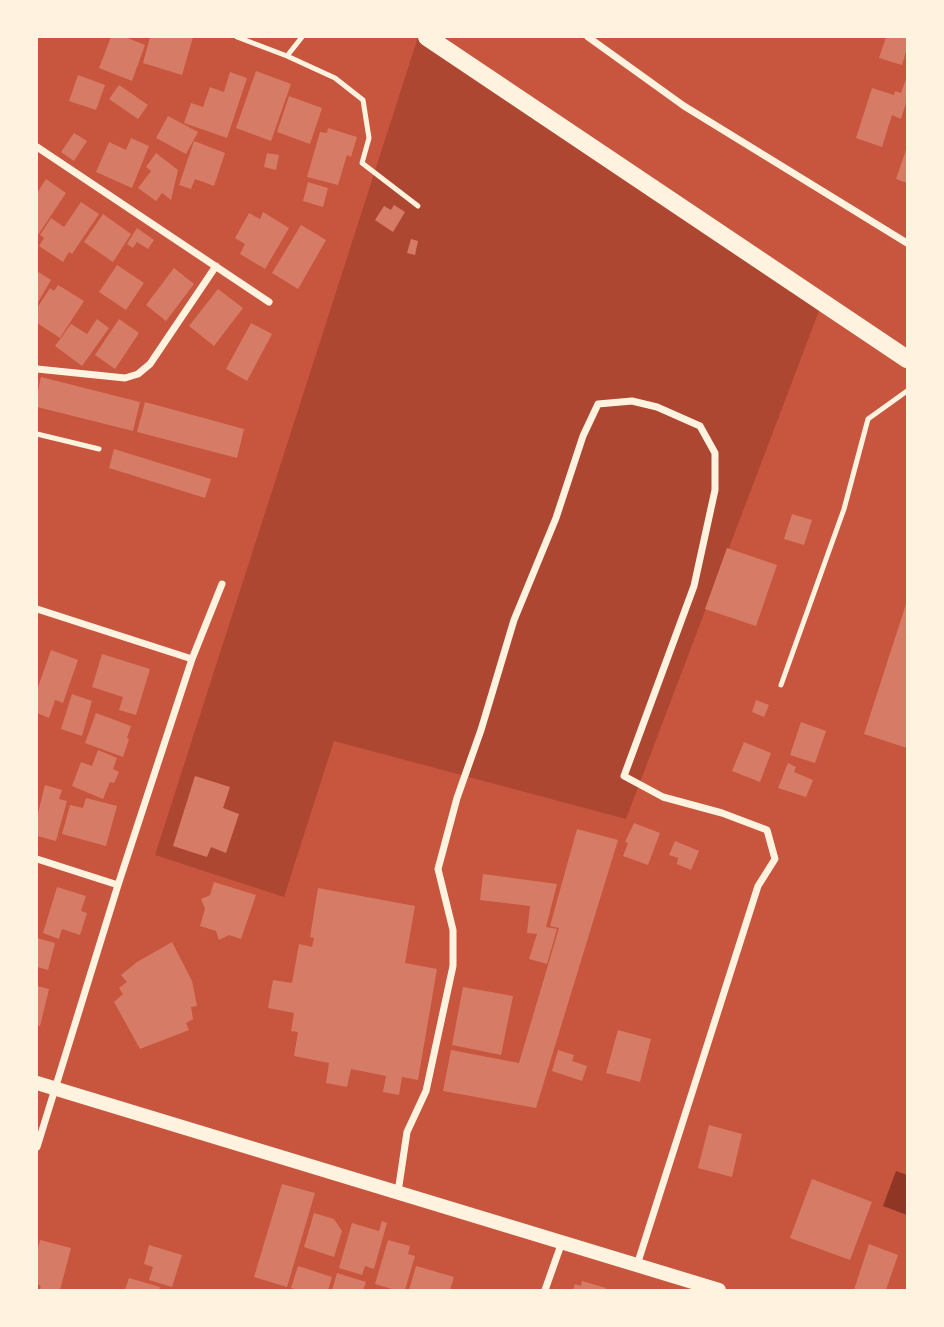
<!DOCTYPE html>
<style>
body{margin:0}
#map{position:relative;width:944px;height:1327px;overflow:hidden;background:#c8553d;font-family:Rubik,sans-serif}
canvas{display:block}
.frame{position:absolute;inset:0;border:38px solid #fff3e0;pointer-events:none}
</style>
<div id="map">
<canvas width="944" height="1327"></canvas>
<div class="frame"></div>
</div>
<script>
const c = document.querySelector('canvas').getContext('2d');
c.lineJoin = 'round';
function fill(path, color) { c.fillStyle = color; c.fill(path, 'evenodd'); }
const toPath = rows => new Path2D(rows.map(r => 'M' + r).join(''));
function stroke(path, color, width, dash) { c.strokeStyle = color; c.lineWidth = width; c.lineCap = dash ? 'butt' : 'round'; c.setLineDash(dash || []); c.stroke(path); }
const green = toPath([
 [418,37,427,37,822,303,626,819,334,741,284,897,155,855]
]);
const water = toPath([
 [896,1171,907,1175,907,1215,883,1206]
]);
const building = toPath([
 [111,37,125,37,145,45,132,81,99,68],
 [150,37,193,37,182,75,143,63],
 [886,37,907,37,907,48,902,65,879,58],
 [256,71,291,84,271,141,236,128],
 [230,72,247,78,227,138,184,123,191,103,203,107,210,87,224,92],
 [78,75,105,85,96,110,69,101],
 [907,76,907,104,906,103,901,119,892,115,882,147,856,138,872,88,894,95,895,91,901,93],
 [119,85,148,105,138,119,109,99],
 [289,96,322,108,310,144,277,132],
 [168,116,198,132,186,154,156,138],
 [328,128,357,137,351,157,347,155,338,185,307,177,320,132,327,133],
 [74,133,87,141,74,161,61,152],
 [131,138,149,146,132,188,96,172,109,142,126,150],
 [194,141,225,153,214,186,195,179,191,189,179,185],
 [907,147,907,183,896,179],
 [156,153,178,170,171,200,162,193,156,201,138,188,151,171,146,167],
 [267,153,279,155,276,170,264,167],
 [46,179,66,193,38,235,37,234,37,193],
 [308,182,328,188,323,207,303,201],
 [81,202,99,214,72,254,69,252,63,262,39,246,44,238,40,235,51,218,64,227],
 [394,205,405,212,393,232,375,220,384,206,391,210],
 [263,212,289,228,265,269,240,254,245,244,235,238,249,213,260,219],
 [103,214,131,234,113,262,84,242],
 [301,225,326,240,298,289,272,273],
 [137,228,154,240,148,249,137,242,133,248,127,244],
 [411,239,418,241,415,255,407,253],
 [117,265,144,283,126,310,99,292],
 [174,268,194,284,166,321,146,305],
 [37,271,51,280,37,304],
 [58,285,84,301,60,338,37,323,37,308,50,288,54,291],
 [218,289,243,308,214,346,189,326],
 [97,319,109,328,82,366,55,346,71,324,87,334],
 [119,319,139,333,115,369,95,355],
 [251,323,272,334,247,381,226,369],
 [41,377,140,402,133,431,37,407,37,395],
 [145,402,244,429,237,458,137,432],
 [114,449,211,479,205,498,109,468],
 [792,514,812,520,804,545,784,539],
 [727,548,777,565,756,626,705,609],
 [907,601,907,748,864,734],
 [51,650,78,660,63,703,55,700,49,718,37,713,37,690],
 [102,654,150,669,136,715,119,710,123,697,92,687],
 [72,694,92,701,82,736,61,729],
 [756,700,769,705,764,717,752,712],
 [96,713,131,726,127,738,129,739,123,757,85,743],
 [801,722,826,731,815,763,790,755],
 [744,742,771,753,760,782,732,771],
 [98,750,117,758,113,769,119,772,114,783,110,782,103,799,72,786,81,762,92,766],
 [788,763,796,767,794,772,813,780,806,797,778,788],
 [195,776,230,787,223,808,239,814,226,853,211,847,207,857,173,846],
 [45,785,62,790,59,799,67,801,56,841,37,836,37,817],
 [86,798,117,806,106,846,62,834,70,805,83,808],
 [634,823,660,833,648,865,623,856,628,843,625,842],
 [577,829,618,840,536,1108,443,1091,451,1050,519,1063,559,928,550,926],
 [675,841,699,851,691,870,677,864,678,858,669,855],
 [483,874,557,884,546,927,557,929,547,964,529,959,537,934,527,933,530,906,480,900],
 [214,882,256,895,241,939,229,935,219,940,216,931,200,926,205,909,201,899,210,895],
 [57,887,86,896,81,911,87,913,80,935,62,929,59,939,43,933],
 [318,888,415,906,405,963,437,969,418,1080,402,1077,399,1095,383,1092,386,1076,351,1069,347,1087,326,1083,329,1063,294,1056,298,1032,291,1031,294,1013,268,1008,273,980,292,983,299,944,312,947,314,938,310,937],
 [37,938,55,943,48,970,37,967],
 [172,942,192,981,197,1006,191,1007,193,1019,186,1023,189,1030,140,1049,114,1002,123,994,119,988,127,982,121,975,137,962],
 [37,986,49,989,40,1026,37,1025],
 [463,987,513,996,501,1055,452,1045],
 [618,1030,651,1039,640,1082,606,1073],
 [558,1050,574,1055,572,1061,587,1066,582,1081,552,1071],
 [709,1125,742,1134,732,1177,698,1168],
 [812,1179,872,1202,850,1260,790,1238],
 [282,1184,315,1193,287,1287,254,1277],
 [314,1213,334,1219,342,1231,334,1257,304,1247],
 [382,1221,387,1223,374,1269,365,1266,362,1275,339,1268,352,1223,379,1231],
 [40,1240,71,1248,60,1290,39,1290,41,1286,37,1284,37,1252],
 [388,1240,410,1246,408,1254,415,1256,405,1290,395,1290,375,1284],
 [869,1244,898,1255,886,1290,854,1290],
 [149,1245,182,1255,172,1287,149,1280,153,1267,144,1264],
 [298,1266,332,1277,328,1290,299,1290,291,1288],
 [416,1266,454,1277,450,1290,409,1290],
 [337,1273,366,1282,363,1290,332,1290],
 [129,1278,160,1287,159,1290,125,1290],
 [582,1281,606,1288,605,1290,573,1290,575,1284,581,1286]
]);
const service = toPath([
 [237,37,287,56,302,37],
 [287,56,335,78,363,100,369,138,362,163,418,206],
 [37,434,99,449],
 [781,685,844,509,868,419,907,391]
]);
const minor = toPath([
 [588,37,684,106,907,243],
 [37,147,269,302],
 [37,369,125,378,138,374,150,364,216,266],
 [37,609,192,659],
 [37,859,118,885],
 [37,1147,118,885,192,659,222,584],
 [398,1192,407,1132,426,1091,453,966,453,930,438,869,457,798,481,730,514,620,556,518,583,436,598,404,632,401,657,407,700,426,715,453,715,490,694,586,624,776,663,797,722,813,767,830,775,859,758,886,637,1265],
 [545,1290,562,1242]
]);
const secondary = toPath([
 [37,1083,719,1290]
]);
const primary = toPath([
 [427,37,907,359]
]);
fill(green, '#ae4732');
fill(water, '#8f3625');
fill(building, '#d67c66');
stroke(service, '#fff3e0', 5);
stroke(minor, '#fff3e0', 7);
stroke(secondary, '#fff3e0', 14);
stroke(primary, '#fff3e0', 18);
</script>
